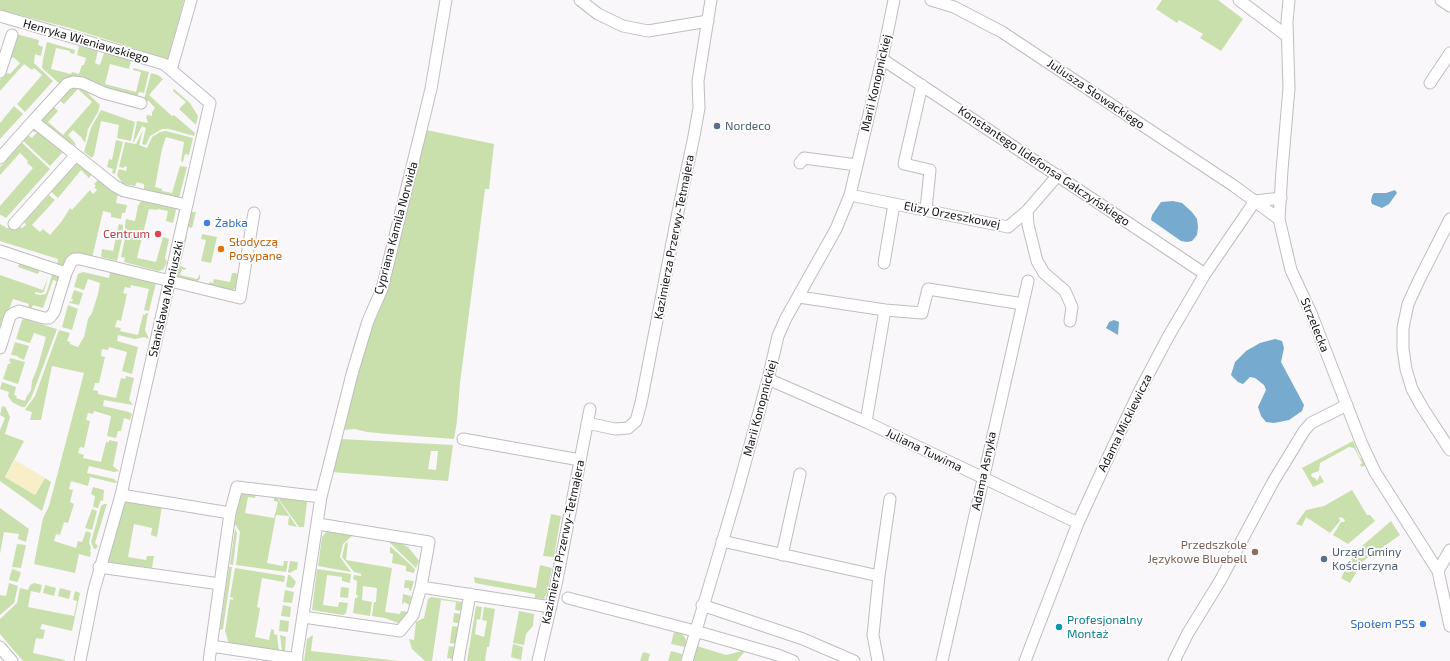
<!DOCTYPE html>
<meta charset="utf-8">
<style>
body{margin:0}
canvas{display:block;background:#f9f7fa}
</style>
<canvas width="1450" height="661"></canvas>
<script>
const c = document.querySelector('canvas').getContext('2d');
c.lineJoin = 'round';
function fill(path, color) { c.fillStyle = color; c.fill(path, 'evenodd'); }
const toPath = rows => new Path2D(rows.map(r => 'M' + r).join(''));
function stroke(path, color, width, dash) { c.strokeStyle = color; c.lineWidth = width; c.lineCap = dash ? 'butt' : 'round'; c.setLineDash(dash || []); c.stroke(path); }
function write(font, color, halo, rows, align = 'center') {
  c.font = font + ' "Exo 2",sans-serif'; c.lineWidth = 3.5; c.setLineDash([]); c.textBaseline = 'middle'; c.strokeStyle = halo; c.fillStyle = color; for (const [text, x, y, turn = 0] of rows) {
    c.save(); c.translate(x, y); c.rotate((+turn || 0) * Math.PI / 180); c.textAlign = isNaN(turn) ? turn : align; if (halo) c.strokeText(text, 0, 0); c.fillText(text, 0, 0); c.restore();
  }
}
const green = toPath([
 [0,0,184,0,168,59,70,28,0,10],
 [1162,0,1218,0,1243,19,1221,51,1200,38,1203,34,1179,20,1177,23,1156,9],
 [16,34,39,40,38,45,43,47,41,56,35,54,34,63,53,81,25,112,17,104,42,75,34,68,32,70,24,64,0,91,0,81,2,75,8,73,10,74,20,63,13,57,7,64],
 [47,42,75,50,74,54,70,53,70,51,56,48,51,69,71,74,72,72,79,74,82,65,84,65,86,58,77,55,79,46,98,51,95,63,100,65,104,53,131,60,129,69,110,64,105,84,136,92,141,72,133,70,133,68,149,72,144,93,139,92,137,97,61,85,42,68,43,59],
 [151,73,158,75,163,79,149,95,172,116,174,115,195,133,194,136,169,129,162,129,150,136,146,145,142,144,146,128,142,126,134,142,133,142,137,121,148,123,147,119,146,118,147,115,152,116,152,112,155,108,149,101,144,100],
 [80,86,100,105,98,112,88,129,85,143,81,137,73,130,68,135,75,143,76,146,71,143,68,147,41,124,41,119,56,101,58,103,54,107,58,111,48,122,63,135,92,102,78,89,64,104,60,101,72,87],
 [174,89,190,103,198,116,196,125,179,109,186,102,173,91],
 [14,106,23,114,0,139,0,123],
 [101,110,135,122,131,141,117,138,119,125,101,121,94,155,92,158,84,152,91,128],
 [33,128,37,129,63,152,50,166,21,139,26,133,32,138,37,132,28,131],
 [143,130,139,145,147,148,152,137,160,132,166,131,193,138,189,155,185,154,183,162,181,161,184,142,166,137,162,149,155,187,162,189,162,191,172,193,180,166,187,167,179,198,177,200,144,190,144,184,137,182,135,186,123,184,117,175,119,169,126,171,127,167,125,166,124,168,119,167,125,142,136,144],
 [426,130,494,144,489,189,485,189,460,383,457,421,454,439,388,434,367,432,355,429,344,430,361,360],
 [116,140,123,142,115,174,112,173,113,169,107,167,109,159,112,160],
 [20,141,50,169,6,218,1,215,0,215,0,206,33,168,27,163,28,161,20,153,0,175,0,167,6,161,4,159],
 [76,163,92,174,89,178,81,170,58,198,50,191],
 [98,180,118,194,116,203,127,205,125,213,122,213,121,219,111,217,111,213,103,211,92,258,62,265,57,265,58,259,0,241,0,224,7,228,14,228,19,226,22,228,26,225,24,222,49,195,55,200,32,225,40,232,43,229,50,235,62,221,70,208,72,210,90,190,93,194,97,190,94,187,96,186,94,184],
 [141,201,175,208,176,210,173,223,166,221,168,211,158,209,157,210,149,209,137,258,156,262,163,237,169,239,165,258,167,262,163,270,158,271,124,262,125,258,121,257,125,238,125,225,126,219,135,221,138,206],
 [189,212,196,212,192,228,186,226],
 [119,224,123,225,123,235,117,261,101,257,102,249,113,251],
 [202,234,217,237,211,263,201,261,206,240,201,239],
 [184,235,187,236,180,266,186,268,185,270,182,269,180,275,197,279,200,274,200,279,195,283,178,278,176,276],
 [20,262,40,269,38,274,18,267],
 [53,272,59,276,59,282,53,280,43,308,33,305,30,311,27,310,29,304,13,299,9,309,5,312,0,327,0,275,43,290,48,277,44,292,41,293,35,292,35,294,41,295,46,294],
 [83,272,109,278,110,272,156,283,149,311,144,310,149,289,131,285,130,288,125,287,123,293,127,294,121,321,117,320,115,327,121,328,120,331,138,335,143,315,142,314,145,315,146,313,148,313,145,330,149,339,144,337,135,339,118,335,117,341,138,347,132,374,122,371,127,352,109,347,108,350,102,349,101,356,105,357,99,383,95,383,93,390,98,391,98,394,116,398,121,378,125,379,126,376,134,378,129,400,133,405,104,400,103,406,129,412,132,414,130,420,124,418,121,431,118,431,116,438,107,436,111,416,94,411,93,414,88,413,86,420,90,421,84,448,80,447,78,453,84,455,83,458,101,462,106,442,109,442,109,440,118,442,113,466,119,471,114,472,89,466,87,473,114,479,117,482,115,483,90,477,88,486,71,481,69,489,73,490,70,502,74,504,68,523,64,522,60,535,56,534,54,541,76,548,78,541,82,542,86,531,91,533,89,543,91,547,90,552,91,552,90,557,79,554,75,573,34,564,43,518,49,506,84,373,52,366,41,420,30,420,32,412,25,410,35,396,59,330,70,333,67,341,70,342,70,344,78,347,84,337,88,319,92,313,98,294,100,283,88,279,84,290,74,287,78,274],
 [232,273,236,273,238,276,235,288,232,291,209,286,209,282,213,283,214,279,230,282],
 [74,290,83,293,79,305,69,303,70,301,72,302,73,299,71,299],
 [68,305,78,309,72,330,62,327],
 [24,319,57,329,32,396,25,407,22,407,12,402,8,396,9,392,0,389,2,382,16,387,14,395,17,396,16,398,25,401,27,395,28,395,31,390,32,381,38,366,46,337,34,333,30,343,16,339,22,320],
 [15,342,29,346,24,360,18,357,18,356,11,355],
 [10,358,25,362,18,384,3,379,8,364,10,364,11,362,9,361],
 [2,406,4,407,5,406,10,417,5,434,24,441,5,477,35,495,45,478,51,482,42,511,0,481,0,430,5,418,0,415],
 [341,439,453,445,448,481,331,472],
 [431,451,438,451,436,470,428,469],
 [1353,441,1359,456,1366,465,1362,467,1360,465,1362,463,1354,448,1349,447,1320,463,1319,471,1313,473,1311,475,1312,477,1315,478,1317,481,1320,475,1324,482,1313,487,1302,468],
 [93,487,104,490,103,501,101,500,98,508,93,507,95,496,91,494],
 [1352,490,1367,515,1370,515,1375,521,1348,544,1333,535,1341,522,1344,522,1345,520,1341,517,1339,518,1340,521,1330,533,1306,517,1302,526,1296,524,1306,510,1324,506],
 [244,492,256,493,255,498,248,497,245,513,274,518,278,502,274,501,274,496,276,496,297,527,288,525,289,516,276,515,267,563,283,566,284,561,288,561,286,572,236,565,240,532,235,524,239,495],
 [278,496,307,502,304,527,299,527,280,501],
 [125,501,162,506,157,537,151,535,152,528,134,524,128,557,146,560,147,556,154,556,152,568,108,562],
 [104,504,107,504,95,543,98,546,96,549,94,549,91,542,101,506],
 [0,508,29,529,26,542,18,539,19,534,4,532,0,554],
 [92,509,97,511,92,530,85,528],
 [551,514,561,516,554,557,543,556],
 [1391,521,1400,535,1363,561,1350,583,1341,578,1355,552],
 [235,529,237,533,233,565,230,564],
 [327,531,353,535,343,544,340,557,351,572,318,566,322,537],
 [387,540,402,544,408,547,417,558,419,561,416,568],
 [348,542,346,560,392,568,385,612,400,614,401,611,408,612,403,619,398,623,385,618,372,616,374,602,376,602,377,588,363,586,362,600,372,602,370,616,353,613,355,598,357,598,358,595,356,595,357,581,353,579,354,575,361,576,361,574,354,572,342,557,345,544],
 [17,544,26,545,21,568,12,567],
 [390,546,413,567,415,570,414,573,406,571,406,566,392,563,393,554,390,553],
 [290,561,298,562,297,569,290,573,288,572],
 [540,565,552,568,547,593,544,599,535,598,535,594,475,583,474,577,536,588],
 [229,567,232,567,223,629,220,630],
 [235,568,285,576,284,582,262,578,257,607,260,608,255,637,269,640,271,629,274,630,274,634,277,635,279,651,229,644,225,631,230,599,233,600,233,598,230,597],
 [12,569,21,572,18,581,17,582,9,580],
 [317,569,351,574,350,583,342,581,342,577,327,575,323,605,338,607,339,602,348,603,346,613,343,615,312,610],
 [288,575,290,575,296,582,293,588,286,587],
 [405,580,414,581,411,591,409,590,409,588,404,588],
 [9,583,18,586,14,603,0,615,0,595,6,596],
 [34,583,42,585,40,593,31,591,28,607,74,616,77,601,73,600,75,591,80,593,72,631,42,624,40,629,45,630,43,639,36,638,33,653,65,660,65,661,23,661,0,634,0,619,17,603,20,588,28,590,30,585],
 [45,585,56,588,54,596,43,593],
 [341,587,349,588,348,598,340,597],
 [60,588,71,591,69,599,58,596],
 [285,590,294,592,292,603,283,602],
 [403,594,411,596,410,605,404,602,403,604,402,604],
 [431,597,463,602,462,611,455,610,456,602,441,600,432,661,425,661,412,649,409,639,414,640,416,622,424,618,428,599],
 [283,605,291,607,290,617,281,616],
 [476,606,482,607,480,620,477,619,475,634,484,637,487,621,482,620,484,607,495,609,489,647,487,647,485,661,467,661],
 [519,611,534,614,533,626,526,634,524,645,513,643],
 [454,613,461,614,460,624,453,622],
 [280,620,289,621,288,632,279,631],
 [452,626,459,627,456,644,450,643],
 [674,632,680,633,684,636,686,640,685,647,671,644],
 [280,635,286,637,285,651,283,652,282,651],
 [313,635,311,651,399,661,304,661,307,639],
 [698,638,700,638,697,646,726,655,742,651,745,651,737,661,689,661],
 [513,644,523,647,521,660,511,657],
 [449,646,455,647,453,659,447,658],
 [671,651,682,654,681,661,668,661],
 [643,652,650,654,648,661,640,661]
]);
const sand = toPath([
 [15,460,45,478,35,495,5,477]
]);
const water = toPath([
 [1395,190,1397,193,1389,204,1382,208,1372,204,1371,201,1372,196,1374,193,1386,193],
 [1173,201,1182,203,1192,212,1197,219,1198,227,1197,235,1192,241,1187,242,1181,241,1151,220,1152,215,1161,202],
 [1114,320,1119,322,1118,335,1106,328,1109,322],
 [1275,339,1282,341,1284,348,1281,362,1304,405,1302,411,1289,420,1274,423,1266,422,1261,416,1258,407,1266,390,1264,385,1255,378,1250,377,1243,384,1238,382,1231,375,1235,362,1246,351,1260,343]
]);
const minor = toPath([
 [580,0,598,14,623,26,648,31,708,21],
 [931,0,954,7,1002,32,1234,186,1279,219],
 [1239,0,1287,36],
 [1289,0,1287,22,1289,88,1282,170,1279,219,1291,270,1311,313,1361,442,1375,472,1438,571,1450,626],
 [1441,0,1450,6],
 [0,16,164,64,210,103,121,495,94,590,80,661],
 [882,59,1205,274],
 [171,70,191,0],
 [0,72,12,35],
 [1430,83,1450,53],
 [922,85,904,164,930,170,926,210],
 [141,103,104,93,82,83,73,82,67,84,33,121,115,186,124,191,187,205],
 [0,158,33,121],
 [800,163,804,158,857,165],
 [850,195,1008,227,1027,211,1058,175],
 [1255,201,1281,198],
 [1027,211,1028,225,1037,261,1044,273,1065,291,1072,307,1070,321],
 [1450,219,1419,280,1408,304,1403,328,1403,349,1406,369,1412,389,1422,407,1450,450],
 [14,224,76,155],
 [0,251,66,273],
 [884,263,894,204],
 [799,297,885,310,922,313,928,289,1023,304],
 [0,348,10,316,14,313,19,311,44,318,49,318,51,316,54,312,66,273,71,262,74,259,80,259,240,298,254,213],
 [768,379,866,422,1078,523],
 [866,422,885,310],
 [587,423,615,429,628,428,636,421,641,403,678,212,694,136,699,108,698,81,711,0],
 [463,439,580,460],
 [121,495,230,513],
 [722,541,879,576,890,499],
 [782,555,800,474],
 [99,567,220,584],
 [1438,571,1450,550],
 [421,587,551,607],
 [568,598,695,631,778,655,793,661],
 [702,605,803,639,854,661],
 [303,617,400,631,413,615,421,587,429,542,318,524],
 [211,646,297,659],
 [0,647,12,661],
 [209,661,230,513,237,487,321,497],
 [296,661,321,497,352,374,368,321,382,289,431,89,446,0],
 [458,661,470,594],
 [538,661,557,580,590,409],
 [687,661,738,489,768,379,778,336,786,318,836,229,850,195,882,59,894,0],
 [878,661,873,635,879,576],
 [942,661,1028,281],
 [1025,661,1078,523,1112,449,1139,392,1168,337,1205,274,1255,201],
 [1174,661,1188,633,1220,581,1273,482,1304,431,1311,423,1347,405]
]);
const markers = [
 [717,126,4,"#5c6f8a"],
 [207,223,4,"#3f7fe0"],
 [158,234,4,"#e0444e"],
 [221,249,4,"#e8710a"],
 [1255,552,4,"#8d6e63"],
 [1324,559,4,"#5c6f8a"],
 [1423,624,4,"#3f7fe0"],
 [1059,627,4,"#0f9aa8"]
];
const streetNames = [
 ["Henryka Wieniawskiego",86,41,16],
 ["Marii Konopnickiej",876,83,-77],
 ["Juliusza Słowackiego",1096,94,34],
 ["Konstantego Ildefonsa Gałczyńskiego",1044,166,34],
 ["Elizy Orzeszkowej",952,215,11],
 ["Cypriana Kamila Norwida",396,228,-75],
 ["Kazimierza Przerwy-Tetmajera",674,237,-79],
 ["Stanisława Moniuszki",166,299,-77],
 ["Strzelecka",1315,325,68],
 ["Marii Konopnickiej",760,408,-75],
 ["Adama Mickiewicza",1125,423,-64],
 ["Juliana Tuwima",924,450,26],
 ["Adama Asnyka",984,471,-78],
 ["Kazimierza Przerwy-Tetmajera",563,542,-78]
];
const serviceNames = [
 ["Nordeco",725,126],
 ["Urząd Gminy",1332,552],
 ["Kościerzyna",1332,566]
];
const shopNames = [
 ["Żabka",215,223],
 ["Społem PSS",1415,624,"right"]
];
const healthNames = [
 ["Centrum",150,234]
];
const foodNames = [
 ["Słodyczą",229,242],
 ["Posypane",229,256]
];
const educationNames = [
 ["Przedszkole",1247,545],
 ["Językowe Bluebell",1247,559]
];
const cultureNames = [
 ["Profesjonalny",1067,620],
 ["Montaż",1067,634]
];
fill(green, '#c9e0ac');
fill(sand, '#f8eec8');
fill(water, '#76aace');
stroke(minor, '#bfbdc0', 13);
stroke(minor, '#fff', 11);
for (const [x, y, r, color] of markers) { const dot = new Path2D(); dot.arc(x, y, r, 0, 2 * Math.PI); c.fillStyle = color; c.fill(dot); stroke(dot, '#fff', 1.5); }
write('12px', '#141415', '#fff', streetNames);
write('12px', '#4e5e75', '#fff', serviceNames, 'left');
write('12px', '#366cbe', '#fff', shopNames, 'left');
write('12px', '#be3a42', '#fff', healthNames, 'right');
write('12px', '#c56008', '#fff', foodNames, 'left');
write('12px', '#785e54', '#fff', educationNames, 'right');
write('12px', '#0d838f', '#fff', cultureNames, 'left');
</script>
